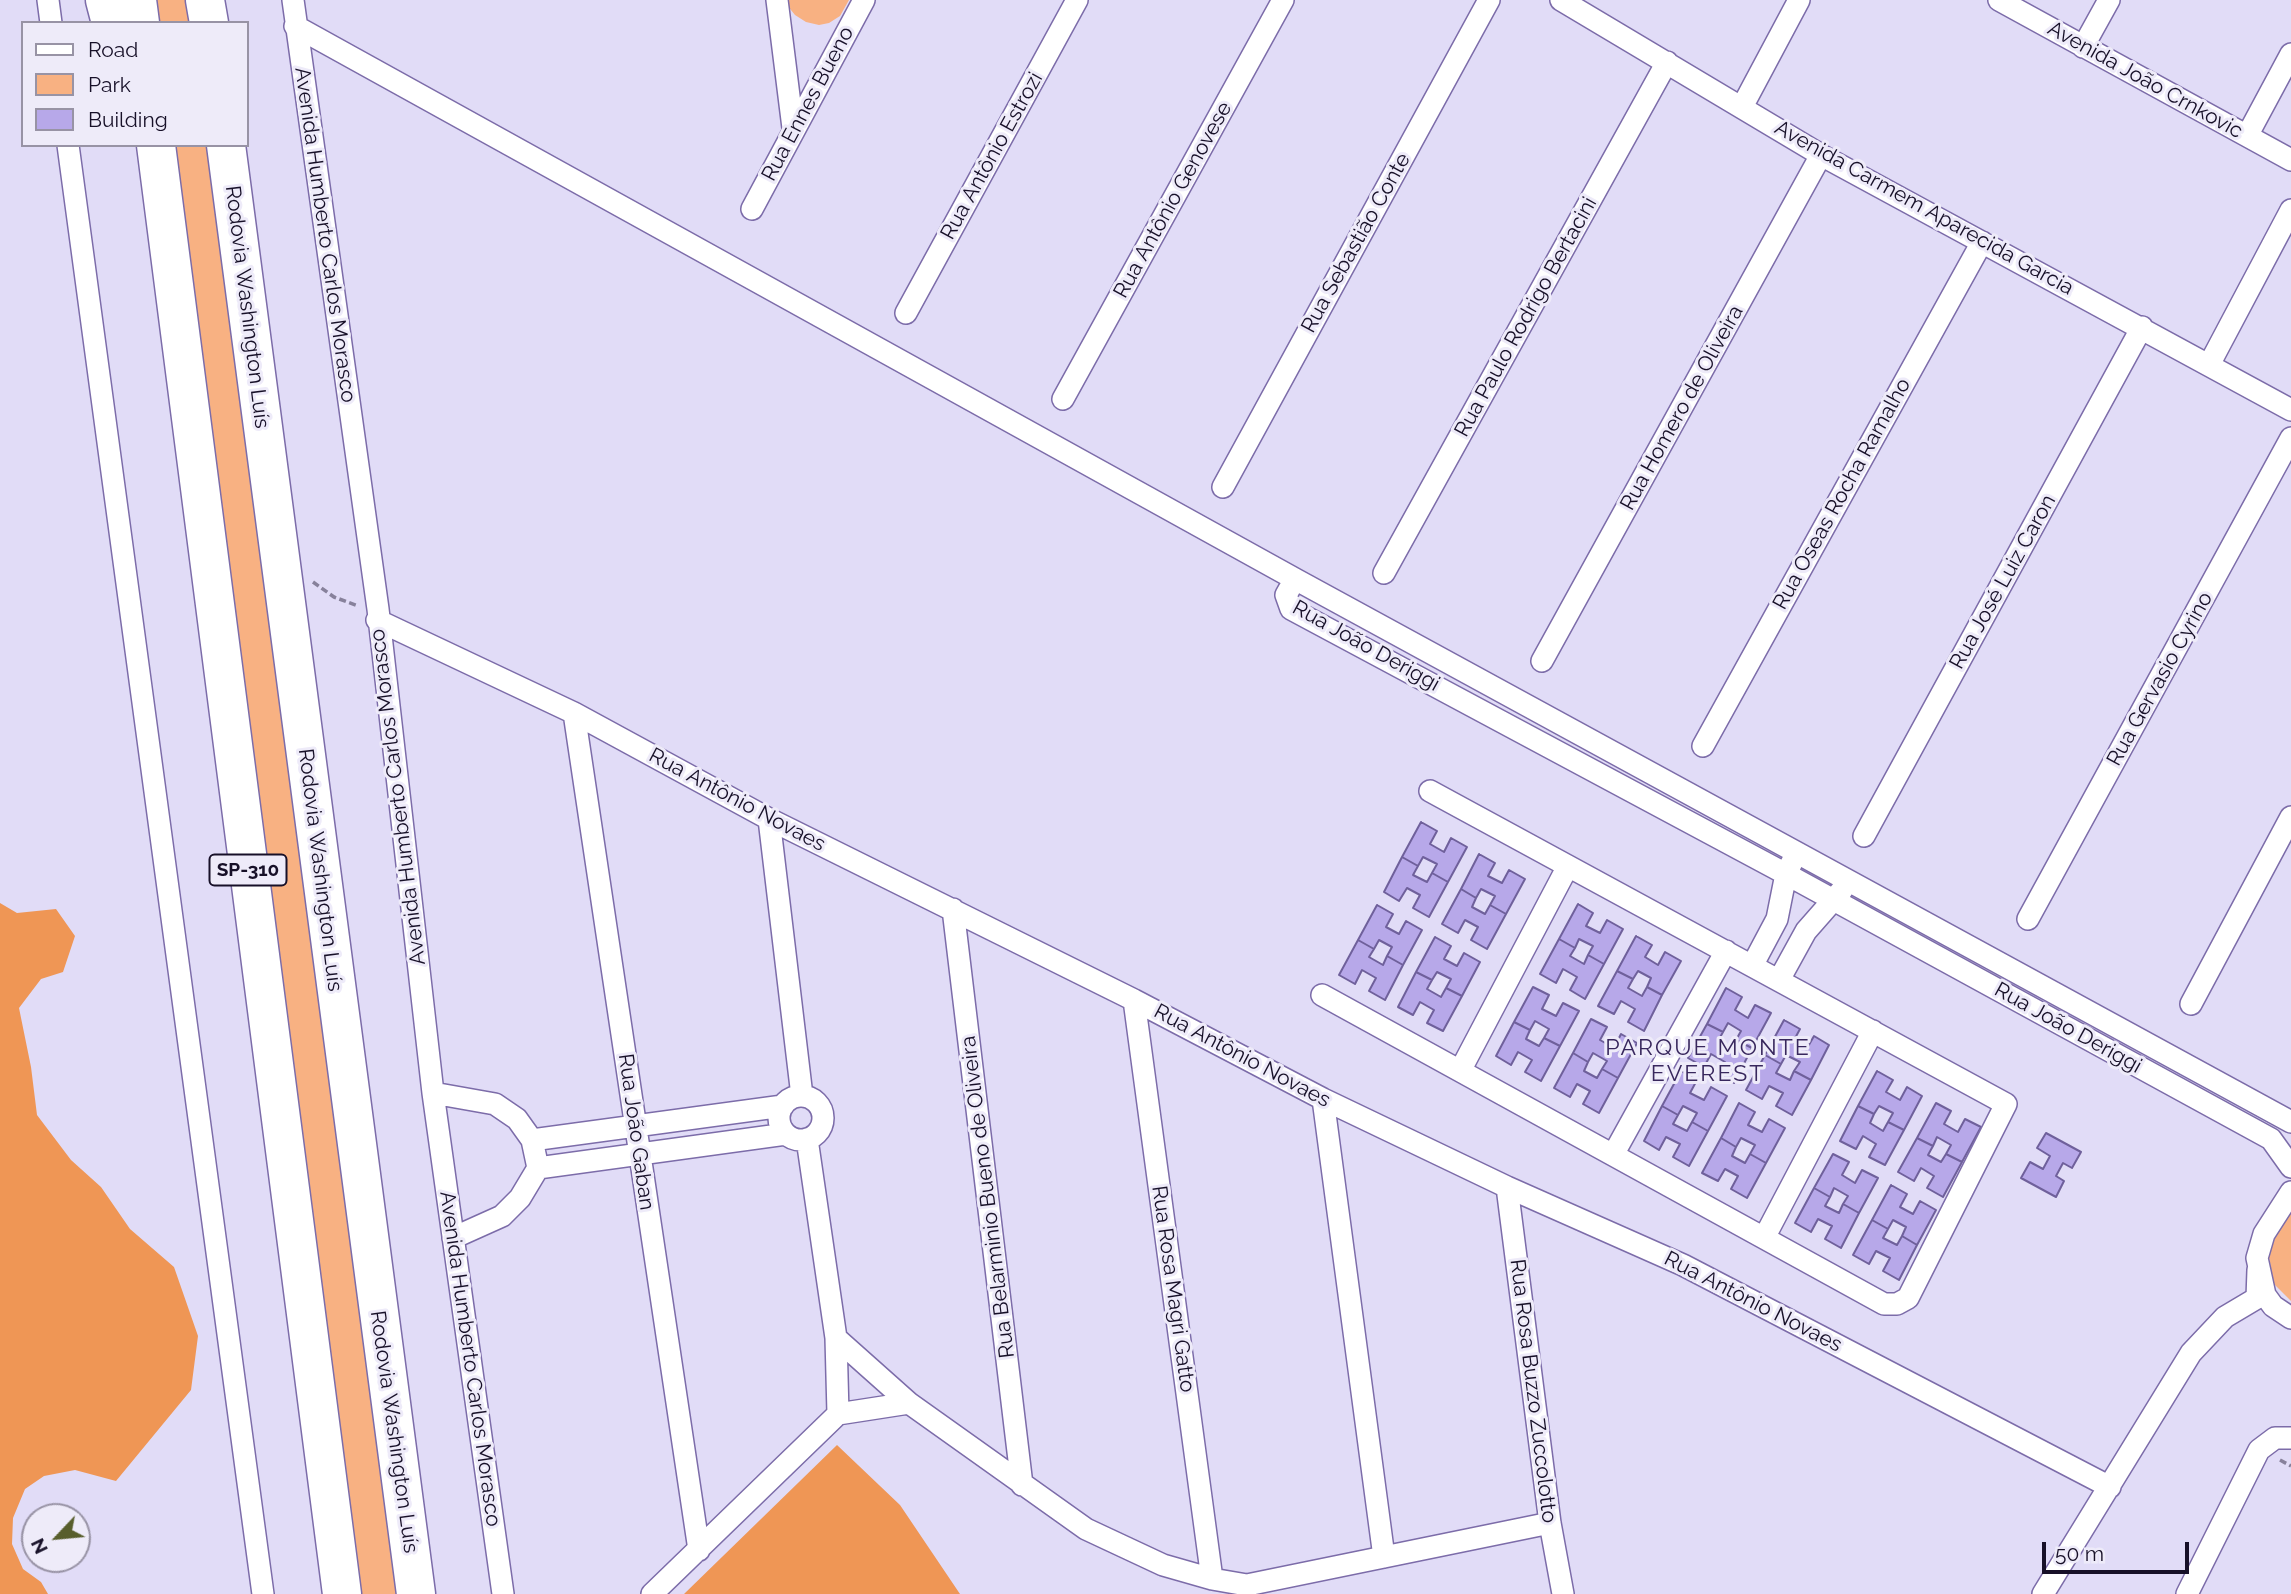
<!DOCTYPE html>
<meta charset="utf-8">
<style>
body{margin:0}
#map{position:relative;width:2291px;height:1594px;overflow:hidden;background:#e1dcf7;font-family:Raleway,sans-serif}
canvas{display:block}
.legend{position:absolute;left:21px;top:21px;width:228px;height:126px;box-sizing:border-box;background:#eeebf9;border:2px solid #9893a5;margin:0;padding:9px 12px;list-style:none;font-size:21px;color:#171028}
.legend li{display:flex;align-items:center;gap:14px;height:35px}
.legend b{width:35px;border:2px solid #9893a5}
.north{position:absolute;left:21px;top:1503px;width:70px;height:70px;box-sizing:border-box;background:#eeebf9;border:2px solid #9893a5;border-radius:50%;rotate:244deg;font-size:19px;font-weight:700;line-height:28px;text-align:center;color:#171028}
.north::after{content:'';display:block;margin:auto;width:24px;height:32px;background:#585e2c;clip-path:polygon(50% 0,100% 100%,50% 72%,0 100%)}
.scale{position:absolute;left:2042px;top:1542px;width:147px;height:32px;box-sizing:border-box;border:4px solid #171028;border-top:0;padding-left:9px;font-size:21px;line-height:24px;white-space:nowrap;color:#171028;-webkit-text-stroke:5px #eeebf9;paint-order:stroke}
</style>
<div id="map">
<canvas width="2291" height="1594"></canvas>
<ul class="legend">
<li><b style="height:9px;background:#fff"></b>Road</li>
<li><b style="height:19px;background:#f8b182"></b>Park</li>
<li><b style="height:19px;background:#b7a8e9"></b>Building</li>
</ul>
<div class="north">N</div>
<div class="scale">50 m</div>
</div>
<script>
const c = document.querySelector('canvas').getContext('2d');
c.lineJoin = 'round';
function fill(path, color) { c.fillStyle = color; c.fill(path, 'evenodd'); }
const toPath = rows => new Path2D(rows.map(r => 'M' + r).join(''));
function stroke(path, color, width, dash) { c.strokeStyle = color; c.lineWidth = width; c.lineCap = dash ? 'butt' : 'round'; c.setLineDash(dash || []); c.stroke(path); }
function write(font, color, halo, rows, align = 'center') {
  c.font = font + ' Raleway,sans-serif'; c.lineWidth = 6; c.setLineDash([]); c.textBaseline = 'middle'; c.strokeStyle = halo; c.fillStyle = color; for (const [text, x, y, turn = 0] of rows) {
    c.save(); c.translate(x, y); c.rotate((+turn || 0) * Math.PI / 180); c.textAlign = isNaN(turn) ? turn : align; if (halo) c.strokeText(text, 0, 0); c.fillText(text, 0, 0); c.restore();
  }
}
const green = toPath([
 [147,0,190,0,193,23,150,23],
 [783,0,849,0,840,16,829,23,819,25,806,22,795,15],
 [165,145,209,145,398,1594,352,1594],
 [2291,1207,2291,1301,2274,1284,2268,1252,2274,1232]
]);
const forest = toPath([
 [0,903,17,913,56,909,75,936,63,972,41,979,19,1008,31,1067,37,1115,71,1160,101,1187,130,1229,174,1267,198,1336,191,1390,116,1481,75,1470,44,1476,25,1489,13,1518,12,1544,23,1569,41,1582,48,1594,0,1594],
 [837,1445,900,1505,960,1594,684,1594]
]);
const building = toPath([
 [1421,822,1437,831,1430,844,1444,852,1451,838,1467,847,1448,882,1432,873,1437,864,1423,857,1418,866,1402,857,1421,822],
 [1479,854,1495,863,1488,876,1502,883,1509,870,1525,879,1506,914,1490,905,1495,896,1481,889,1476,898,1461,889,1479,854],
 [1402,857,1418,866,1413,875,1427,882,1432,873,1448,882,1429,917,1413,908,1420,895,1407,888,1399,901,1384,892,1402,857],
 [1461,889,1476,898,1472,907,1485,914,1490,905,1506,914,1487,949,1471,940,1478,927,1465,920,1458,933,1442,924,1461,889],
 [1578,904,1593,913,1586,926,1600,933,1607,920,1623,929,1604,964,1588,955,1593,946,1579,939,1575,948,1559,939,1578,904],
 [1377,905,1393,914,1386,927,1399,934,1406,921,1422,930,1403,965,1387,956,1392,947,1379,940,1374,949,1358,940,1377,905],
 [1636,936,1652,945,1645,957,1658,965,1665,952,1681,961,1662,995,1647,987,1651,978,1638,971,1633,979,1617,971,1636,936],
 [1435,937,1451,946,1444,959,1457,966,1464,953,1480,962,1462,996,1446,988,1451,979,1437,972,1432,980,1416,972,1435,937],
 [1559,939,1575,948,1570,956,1584,964,1588,955,1604,964,1585,999,1570,990,1577,977,1563,969,1556,983,1540,974,1559,939],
 [1358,940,1374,949,1369,957,1383,965,1387,956,1403,965,1385,1000,1369,991,1376,978,1362,970,1355,984,1339,975,1358,940],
 [1617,971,1633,979,1628,988,1642,996,1647,987,1662,995,1644,1031,1628,1022,1635,1009,1621,1001,1614,1014,1598,1006,1617,971],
 [1416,972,1432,980,1427,989,1441,997,1446,988,1462,996,1443,1031,1427,1023,1434,1010,1420,1002,1413,1015,1398,1007,1416,972],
 [1533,987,1549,995,1542,1009,1556,1016,1563,1003,1579,1011,1560,1046,1544,1038,1549,1029,1535,1021,1530,1030,1514,1022,1533,987],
 [1726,988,1742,997,1735,1010,1748,1018,1755,1005,1771,1013,1752,1048,1736,1040,1741,1031,1728,1023,1723,1032,1707,1024,1726,988],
 [1591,1019,1607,1027,1600,1040,1614,1048,1621,1034,1637,1043,1618,1078,1602,1069,1607,1061,1593,1053,1588,1062,1573,1053,1591,1019],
 [1784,1020,1800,1029,1793,1042,1806,1050,1814,1036,1829,1045,1811,1080,1794,1071,1800,1062,1786,1055,1781,1064,1765,1055,1784,1020],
 [1514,1022,1530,1030,1526,1039,1539,1046,1544,1038,1560,1046,1541,1081,1525,1072,1532,1060,1518,1052,1511,1065,1496,1056,1514,1022],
 [1707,1024,1723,1032,1718,1041,1732,1048,1736,1040,1752,1048,1734,1083,1718,1074,1725,1062,1711,1054,1704,1067,1688,1058,1707,1024],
 [1573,1053,1588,1062,1584,1071,1597,1078,1602,1069,1618,1078,1599,1113,1583,1104,1590,1091,1577,1084,1570,1097,1554,1088,1573,1053],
 [1765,1055,1781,1064,1776,1073,1790,1080,1794,1071,1811,1080,1792,1115,1776,1106,1783,1093,1769,1086,1762,1099,1746,1090,1765,1055],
 [1681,1071,1697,1080,1690,1093,1704,1100,1711,1087,1727,1096,1708,1131,1692,1122,1697,1113,1683,1106,1678,1115,1662,1106,1681,1071],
 [1877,1071,1893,1080,1886,1092,1900,1100,1907,1087,1922,1096,1904,1130,1888,1122,1893,1113,1879,1106,1874,1114,1858,1106,1877,1071],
 [1739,1103,1755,1112,1748,1125,1762,1132,1769,1119,1785,1128,1766,1163,1750,1154,1755,1145,1741,1138,1736,1147,1721,1138,1739,1103],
 [1936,1103,1951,1111,1944,1124,1958,1132,1965,1119,1981,1127,1962,1162,1946,1154,1951,1145,1937,1137,1933,1146,1917,1138,1936,1103],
 [1662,1106,1678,1115,1673,1124,1687,1131,1692,1122,1708,1131,1689,1166,1673,1157,1680,1144,1666,1137,1659,1150,1644,1141,1662,1106],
 [1858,1106,1874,1114,1870,1123,1883,1131,1888,1122,1904,1130,1885,1165,1869,1157,1876,1144,1863,1136,1856,1149,1840,1141,1858,1106],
 [2046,1133,2081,1152,2072,1168,2063,1163,2056,1176,2064,1181,2056,1197,2021,1178,2030,1162,2043,1169,2050,1156,2037,1148,2046,1133],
 [1721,1138,1736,1147,1732,1156,1745,1163,1750,1154,1766,1163,1747,1198,1731,1189,1738,1176,1725,1169,1718,1181,1702,1173,1721,1138],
 [1917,1138,1933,1146,1928,1155,1941,1162,1946,1154,1962,1162,1943,1197,1927,1188,1934,1176,1921,1168,1914,1181,1898,1172,1917,1138],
 [1833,1154,1849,1162,1842,1175,1855,1183,1862,1170,1878,1178,1859,1213,1843,1204,1848,1196,1834,1188,1830,1197,1814,1188,1833,1154],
 [1891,1185,1907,1194,1900,1207,1913,1214,1920,1201,1936,1210,1917,1245,1902,1236,1906,1227,1893,1220,1888,1229,1872,1220,1891,1185],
 [1814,1188,1830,1197,1825,1206,1839,1213,1843,1204,1859,1213,1841,1248,1825,1239,1832,1226,1818,1219,1811,1232,1795,1223,1814,1188],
 [1872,1220,1888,1229,1883,1238,1897,1245,1902,1236,1917,1245,1899,1280,1883,1271,1890,1258,1876,1251,1869,1264,1853,1255,1872,1220]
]);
const path = toPath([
 [313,582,334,597,358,606],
 [2280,1460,2291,1466]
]);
const minor = toPath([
 [48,0,51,23],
 [293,0,378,609,433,1093,503,1594],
 [777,0,793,128],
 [1561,0,1821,155,2291,410],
 [1999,0,2291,160],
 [295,26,1295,579],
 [2083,47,2109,0],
 [1742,107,1799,0],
 [2247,136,2291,54],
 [68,145,263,1594],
 [752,209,864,0],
 [906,313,1077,0],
 [2210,363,2291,210],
 [1063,399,1283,0],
 [1223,487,1489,0],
 [1384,573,1667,62],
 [377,620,574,713,769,819,1134,1000,1323,1099,1507,1187,1683,1265,2110,1487],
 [1542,661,1821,155],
 [574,713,699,1550],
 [1703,746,1982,242],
 [769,819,802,1096],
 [1864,836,2142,327],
 [953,909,1022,1485],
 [2028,919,2291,438],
 [1752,966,1777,919,1786,874,1792,862],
 [1779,980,1806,931,1842,890],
 [1322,995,1884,1304,1897,1304,1908,1298,2006,1104,1430,791],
 [1134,1000,1212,1579],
 [2191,1004,2291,817],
 [1460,1071,1568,866],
 [433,1093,495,1104,517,1119,532,1140,538,1168,520,1198,502,1216,453,1238],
 '779 1118a22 22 0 1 1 44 0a22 22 0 1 1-44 0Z',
 [1323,1099,1384,1557],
 [2291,1122,1295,579,1286,595,1291,609,1786,874,2271,1139,2291,1167],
 [807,1139,836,1338,838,1414],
 [532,1140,783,1106],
 [1613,1155,1726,951],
 [538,1168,786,1134],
 [1507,1187,1550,1523,1563,1594],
 [2291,1192,2264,1234,2257,1258,2265,1295,2273,1306,2291,1318],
 [1764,1238,1873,1031],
 [836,1338,909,1403,1086,1529,1163,1565,1212,1579,1247,1585,1550,1523],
 [652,1594,838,1414,909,1403],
 [2043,1594,2191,1353,2225,1317,2257,1298,2258,1270],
 [2187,1594,2259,1450,2275,1438,2291,1438]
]);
const motorway = toPath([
 [105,0,111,23],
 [137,0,140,23],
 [205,0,209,23],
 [156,145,342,1594],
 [226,145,416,1594]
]);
const shields = [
 [248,870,77]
];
const shieldNames = [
 ["SP-310",248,870]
];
const streetNames = [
 ["Avenida João Crnkovic",2145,80,29],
 ["Rua Ennes Bueno",808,104,-62],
 ["Rua Antônio Estrozi",992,156,-61],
 ["Rua Antônio Genovese",1173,200,-61],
 ["Avenida Carmem Aparecida Garcia",1924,208,29],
 ["Avenida Humberto Carlos Morasco",325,235,82],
 ["Rua Sebastião Conte",1356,243,-61],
 ["Rodovia Washington Luís",247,307,83],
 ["Rua Paulo Rodrigo Bertacini",1526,317,-61],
 ["Rua Homero de Oliveira",1682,408,-61],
 ["Rua Oseas Rocha Ramalho",1842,494,-61],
 ["Rua José Luiz Caron",2003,582,-61],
 ["Rua João Deriggi",1366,646,29],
 ["Rua Gervasio Cyrino",2160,679,-61],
 ["Avenida Humberto Carlos Morasco",398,797,-97],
 ["Rua Antônio Novaes",737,800,28],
 ["Rodovia Washington Luís",320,870,83],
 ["Rua João Deriggi",2068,1028,29],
 ["Rua Antônio Novaes",1242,1056,28],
 ["Rua João Gaban",636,1132,82],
 ["Rua Belarminio Bueno de Oliveira",988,1197,-97],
 ["Rua Rosa Magri Gatto",1173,1289,82],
 ["Rua Antônio Novaes",1753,1302,27],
 ["Avenida Humberto Carlos Morasco",470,1359,82],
 ["Rua Rosa Buzzo Zuccolotto",1533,1391,83],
 ["Rodovia Washington Luís",394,1432,82]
];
const neighbourhoodNames = [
 ["PARQUE MONTE",1708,1048],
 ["EVEREST",1708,1074]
];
fill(green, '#f8b182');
fill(forest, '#ef9655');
fill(building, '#b7a8e9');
stroke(building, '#6f609b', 2);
stroke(minor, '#7c6ca9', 24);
stroke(motorway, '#7c6ca9', 41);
stroke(path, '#87819b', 3.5, [7, 3.5]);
stroke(minor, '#fff', 21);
stroke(motorway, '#fff', 38);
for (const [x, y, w] of shields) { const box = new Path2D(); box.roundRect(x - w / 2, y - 15.5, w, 31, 5); c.fillStyle = '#eeebf9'; c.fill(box); stroke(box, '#171028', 2); }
write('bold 19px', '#171028', null, shieldNames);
write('21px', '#171028', '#eeebf9', streetNames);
c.letterSpacing = '2px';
write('23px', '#38275d', '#eeebf9', neighbourhoodNames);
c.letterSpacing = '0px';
</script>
